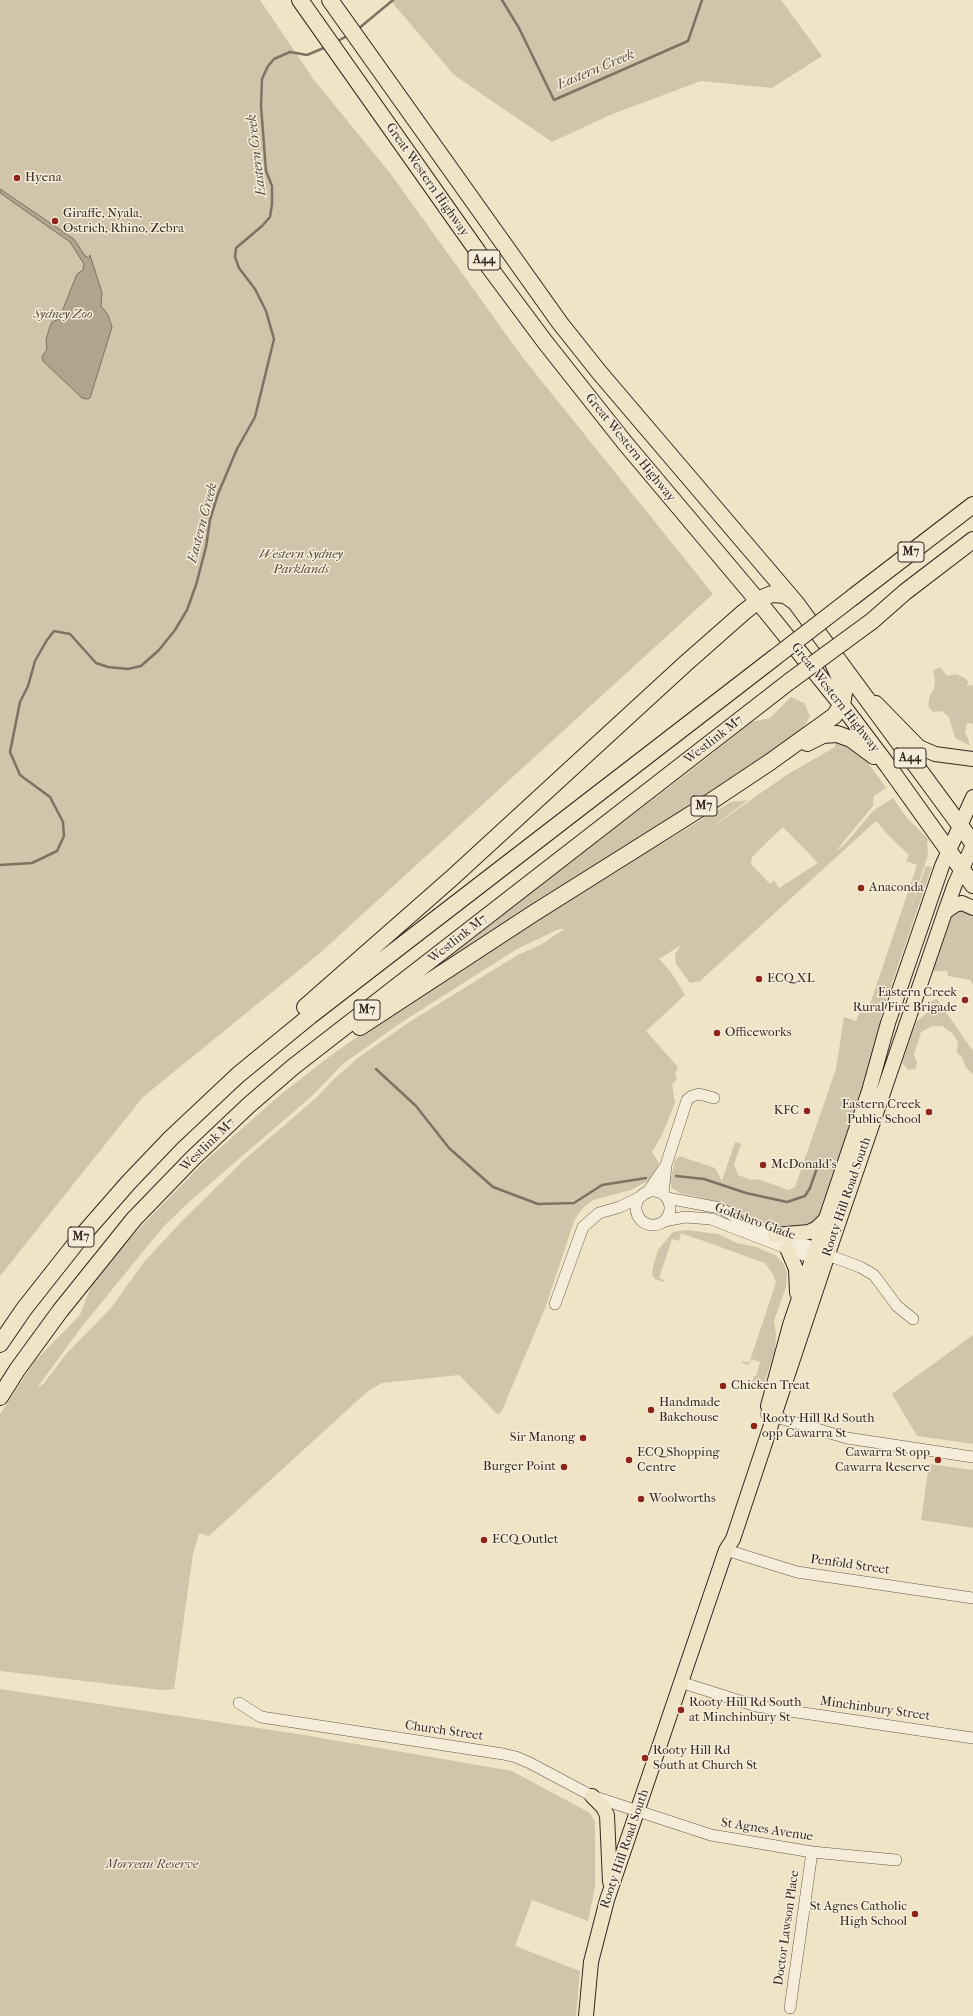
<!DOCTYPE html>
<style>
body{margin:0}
canvas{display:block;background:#f0e4c6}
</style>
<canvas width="973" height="2016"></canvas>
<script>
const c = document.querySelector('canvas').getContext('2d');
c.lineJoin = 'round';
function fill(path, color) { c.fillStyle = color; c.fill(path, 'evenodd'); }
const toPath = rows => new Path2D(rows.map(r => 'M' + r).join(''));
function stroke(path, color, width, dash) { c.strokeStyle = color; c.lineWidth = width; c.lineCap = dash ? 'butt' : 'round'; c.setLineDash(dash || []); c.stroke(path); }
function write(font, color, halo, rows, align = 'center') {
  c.font = font + ' "IM FELL French Canon",serif'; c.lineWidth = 3; c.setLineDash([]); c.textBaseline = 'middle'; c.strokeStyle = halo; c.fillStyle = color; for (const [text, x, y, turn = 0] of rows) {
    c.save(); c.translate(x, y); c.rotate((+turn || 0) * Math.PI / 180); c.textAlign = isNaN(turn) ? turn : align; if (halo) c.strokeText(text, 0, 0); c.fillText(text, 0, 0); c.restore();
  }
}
const green = toPath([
 [0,0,260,0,314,80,390,173,523,358,713,594,320,953,143,1097,0,1276],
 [390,0,781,0,822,56,772,88,701,81,610,115,552,142,454,75],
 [940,667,947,676,956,674,965,678,968,682,967,686,973,685,973,724,967,723,965,732,969,741,969,745,955,738,949,717,942,711,933,712,928,706,930,695,934,689,935,680,933,671],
 [791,697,804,703,810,716,805,725,793,737,755,764,427,976,424,973,697,766,752,722,770,718],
 [836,739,859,750,886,788,874,796,873,806,836,851,844,845,874,810,893,798,907,818,929,840,927,842,928,855,909,913,926,866,932,867,881,1015,876,1053,825,1210,813,1225,778,1228,747,1217,716,1201,680,1193,672,1188,670,1182,675,1160,679,1156,715,1168,722,1181,735,1142,741,1144,734,1164,738,1175,752,1180,758,1179,788,1190,795,1187,836,1069,844,1017,856,1021,860,1011,867,1013,917,865,906,861,909,855,888,835,876,821,700,981,690,983,676,964,675,954,681,945,659,959,670,971,685,995,646,1031,678,1067,675,1074,677,1079,672,1085,675,1103,662,1135,652,1152,659,1163,653,1178,631,1190,593,1200,581,1210,574,1221,546,1306,501,1413,497,1414,459,1375,382,1383,368,1391,209,1536,199,1533,193,1554,174,1689,161,1690,0,1671,0,1414,35,1361,80,1315,92,1284,130,1238,203,1163,280,1095,334,1053,396,1010,568,899,615,873,634,860,731,802,748,800,702,834,788,774,835,747],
 [783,827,818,863,779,888,774,880,770,884,751,864,752,857],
 [559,929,564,929,542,944,516,956,411,1021,359,1057,334,1079,317,1097,244,1160,182,1221,144,1262,111,1308,67,1353,44,1383,37,1388,80,1329,163,1227,190,1201,313,1095,343,1064,402,1022,517,949],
 [962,909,973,913,973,985,970,980,948,976,947,971,932,971,953,914],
 [937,999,973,1051,973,1075,965,1066,962,1057,957,1053,958,1042,952,1033,942,1026,932,1026,921,1032,914,1055,917,1061,916,1069,908,1070,902,1063,916,1022,927,1013,929,1002],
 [686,1230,718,1234,737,1243,756,1247,775,1255,783,1263,787,1273,786,1287,774,1321,776,1334,775,1351,763,1386,752,1382,754,1376,756,1376,760,1362,751,1359,749,1365,742,1363,743,1361,749,1363,766,1313,776,1282,772,1273,765,1263,681,1233,679,1241,672,1239,659,1278,664,1280,664,1282,655,1279,652,1275,653,1267,658,1250,673,1232],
 [973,1335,973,1444,917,1436,892,1394],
 [929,1464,973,1470,973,1528,921,1520],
 [0,1689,298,1734,512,1771,590,1813,595,1822,595,1887,588,1921,532,1900,515,1946,580,1971,576,2016,0,2016]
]);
const water = toPath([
 [0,189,74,239,85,256,89,258,90,255,102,293,101,306,108,315,112,327,90,398,87,399,82,398,43,361,42,357,47,349,46,340,50,326,52,322,59,319,77,274,83,270,84,264,70,242,0,193,0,189]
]);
const stream = toPath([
 [502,0,519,28,554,100,688,41,702,0],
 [358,29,393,0],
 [336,42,349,35],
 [0,865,32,863,57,851,64,836,63,822,50,797,20,775,10,752,20,702,28,686,35,661,47,640,54,631,70,634,96,663,108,667,128,669,141,666,159,650,175,630,187,610,196,585,206,547,210,520,218,494,237,449,255,417,274,339,266,311,255,289,239,268,235,257,236,248,262,226,270,217,272,204,272,186,266,171,261,106,262,79,268,66,274,59,290,52,307,55,326,47],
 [376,1069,416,1106,449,1148,493,1187,538,1204,574,1203,602,1185,646,1178],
 [676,1176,704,1179,746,1193,787,1202,805,1196,810,1188,819,1162]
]);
const minor = toPath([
 '636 1208a17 17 0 1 1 34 0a17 17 0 1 1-34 0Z',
 [647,1193,666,1165,687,1100,692,1096,699,1094,714,1098],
 [663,1194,666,1165],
 [667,1198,720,1208,759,1230,816,1248,828,1255,860,1267,874,1275,897,1306,913,1319],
 [664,1221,685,1217,711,1219,804,1255,812,1257,821,1256],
 [555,1304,583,1227,599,1213,620,1207,642,1196],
 [766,1414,847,1438,973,1457],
 [726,1550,797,1572,973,1598],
 [680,1682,756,1706,973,1738],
 [239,1703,261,1717,503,1754,516,1757,530,1763,592,1796,711,1835,812,1852,896,1860],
 [790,2008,812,1852]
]);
const major = toPath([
 [876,703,919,747,935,754,973,759],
 [945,912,955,905,962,903,973,908],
 [775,1235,809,1232,817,1228,824,1221],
 [787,1248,796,1269,797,1293],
 [768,1406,790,1325,869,1091,888,1023,942,866,973,797],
 [592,1796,603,1807,607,1815,610,1882],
 [586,2016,591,1962,607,1900,726,1550,733,1539,833,1239,945,912,955,884,973,845]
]);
const highway = toPath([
 [300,0,478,252,545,342,625,443,758,601,842,705,888,766,973,885],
 [330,0,560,323,599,372,796,603,973,843],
 [853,597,973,505],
 [872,621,905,592,973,540],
 [807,743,823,735,837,734,851,739,874,756],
 [305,1007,453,877,685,664,744,612,762,598,772,594,785,595,795,602],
 [360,1027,534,913,701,808,770,762,834,716,842,705,844,693,843,685,833,663],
 [0,1344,24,1309,80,1238,129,1182,171,1138,238,1075,310,1016,774,658],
 [0,1397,17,1370,60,1311,134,1219,193,1158,249,1105,293,1067,790,681]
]);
const highwayBridge = toPath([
 [774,658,853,597],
 [790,681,872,621]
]);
const markers = [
 [17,178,4,"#8f2418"],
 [55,221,4,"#8f2418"],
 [861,888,4,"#8f2418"],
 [759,979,4,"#8f2418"],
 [965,1000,4,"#8f2418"],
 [717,1033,4,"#8f2418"],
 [807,1111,4,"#8f2418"],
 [929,1112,4,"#8f2418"],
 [763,1165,4,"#8f2418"],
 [723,1386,4,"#8f2418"],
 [651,1410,4,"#8f2418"],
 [754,1426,4,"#8f2418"],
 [583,1438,4,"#8f2418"],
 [629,1460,4,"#8f2418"],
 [938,1460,4,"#8f2418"],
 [564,1467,4,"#8f2418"],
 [641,1499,4,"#8f2418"],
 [484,1540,4,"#8f2418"],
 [681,1710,4,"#8f2418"],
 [645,1758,4,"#8f2418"],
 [915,1914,4,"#8f2418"]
];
const shields = [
 [484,260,32],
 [911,552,26],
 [910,758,32],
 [704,806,26],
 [367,1010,26],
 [81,1237,26]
];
const shieldNames = [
 ["A44",484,260],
 ["M7",911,552],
 ["A44",910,758],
 ["M7",704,806],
 ["M7",367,1010],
 ["M7",81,1237]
];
const poiNames = [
 ["Hyena",25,178],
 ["Giraffe, Nyala,",63,214],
 ["Ostrich, Rhino, Zebra",63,229],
 ["Anaconda",869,888],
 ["ECQ XL",767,979],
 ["Eastern Creek",957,993,"right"],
 ["Rural Fire Brigade",957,1008,"right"],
 ["Officeworks",725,1033],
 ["Eastern Creek",921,1105,"right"],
 ["Public School",921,1120,"right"],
 ["KFC",799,1111,"right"],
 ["McDonald's",771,1165],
 ["Chicken Treat",731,1386],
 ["Handmade",659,1403],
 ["Bakehouse",659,1418],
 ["Rooty Hill Rd South",762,1419],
 ["opp Cawarra St",762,1434],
 ["Sir Manong",575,1438,"right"],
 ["ECQ Shopping",637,1453],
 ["Centre",637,1468],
 ["Cawarra St opp",930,1453,"right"],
 ["Cawarra Reserve",930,1468,"right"],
 ["Burger Point",556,1467,"right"],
 ["Woolworths",649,1499],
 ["ECQ Outlet",492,1540],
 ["Rooty Hill Rd South",689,1703],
 ["at Minchinbury St",689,1718],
 ["Rooty Hill Rd",653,1751],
 ["South at Church St",653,1766],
 ["St Agnes Catholic",907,1907,"right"],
 ["High School",907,1922,"right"]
];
const streetNames = [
 ["Great Western Highway",427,180,55],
 ["Great Western Highway",630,448,51],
 ["Great Western Highway",835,698,52],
 ["Westlink M7",714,740,-38],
 ["Westlink M7",458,939,-38],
 ["Westlink M7",208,1145,-44],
 ["Rooty Hill Road South",847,1197,-71],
 ["Goldsbro Glade",755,1222,20],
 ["Penfold Street",850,1565,8],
 ["Minchinbury Street",875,1709,8],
 ["Church Street",444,1731,8],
 ["St Agnes Avenue",767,1830,9],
 ["Rooty Hill Road South",625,1849,-71],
 ["Doctor Lawson Place",787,1928,-82]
];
const parkNames = [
 ["Sydney Zoo",63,315],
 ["Western Sydney",301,555],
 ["Parklands",301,570],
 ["Morreau Reserve",152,1865]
];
const waterNames = [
 ["Eastern Creek",596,70,-23],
 ["Eastern Creek",257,155,-97],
 ["Eastern Creek",203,523,-75]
];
fill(green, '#d0c4aa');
fill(water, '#b0a48e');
stroke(water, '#7f7263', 1);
stroke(stream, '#7f7263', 2.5);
stroke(minor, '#64564b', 12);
stroke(major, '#352722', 16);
stroke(highway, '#352722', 18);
stroke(minor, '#f5edda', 11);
stroke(major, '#f0e4c6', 14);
stroke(highway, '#f0e4c6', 16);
stroke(highwayBridge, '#352722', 18, []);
stroke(highwayBridge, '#f0e4c6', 16);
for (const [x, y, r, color] of markers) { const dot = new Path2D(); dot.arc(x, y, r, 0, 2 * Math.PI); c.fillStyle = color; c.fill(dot); stroke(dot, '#f5edda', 1.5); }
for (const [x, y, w] of shields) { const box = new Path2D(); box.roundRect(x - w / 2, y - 10, w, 20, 3); c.fillStyle = '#f5edda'; c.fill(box); stroke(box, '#352722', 1); }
write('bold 12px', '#352722', null, shieldNames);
write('13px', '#352722', '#f5edda', poiNames, 'left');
write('13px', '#352722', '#f5edda', streetNames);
write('italic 13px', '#5c4e44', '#f5edda', parkNames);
write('italic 14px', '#5a4c42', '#f5edda', waterNames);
</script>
